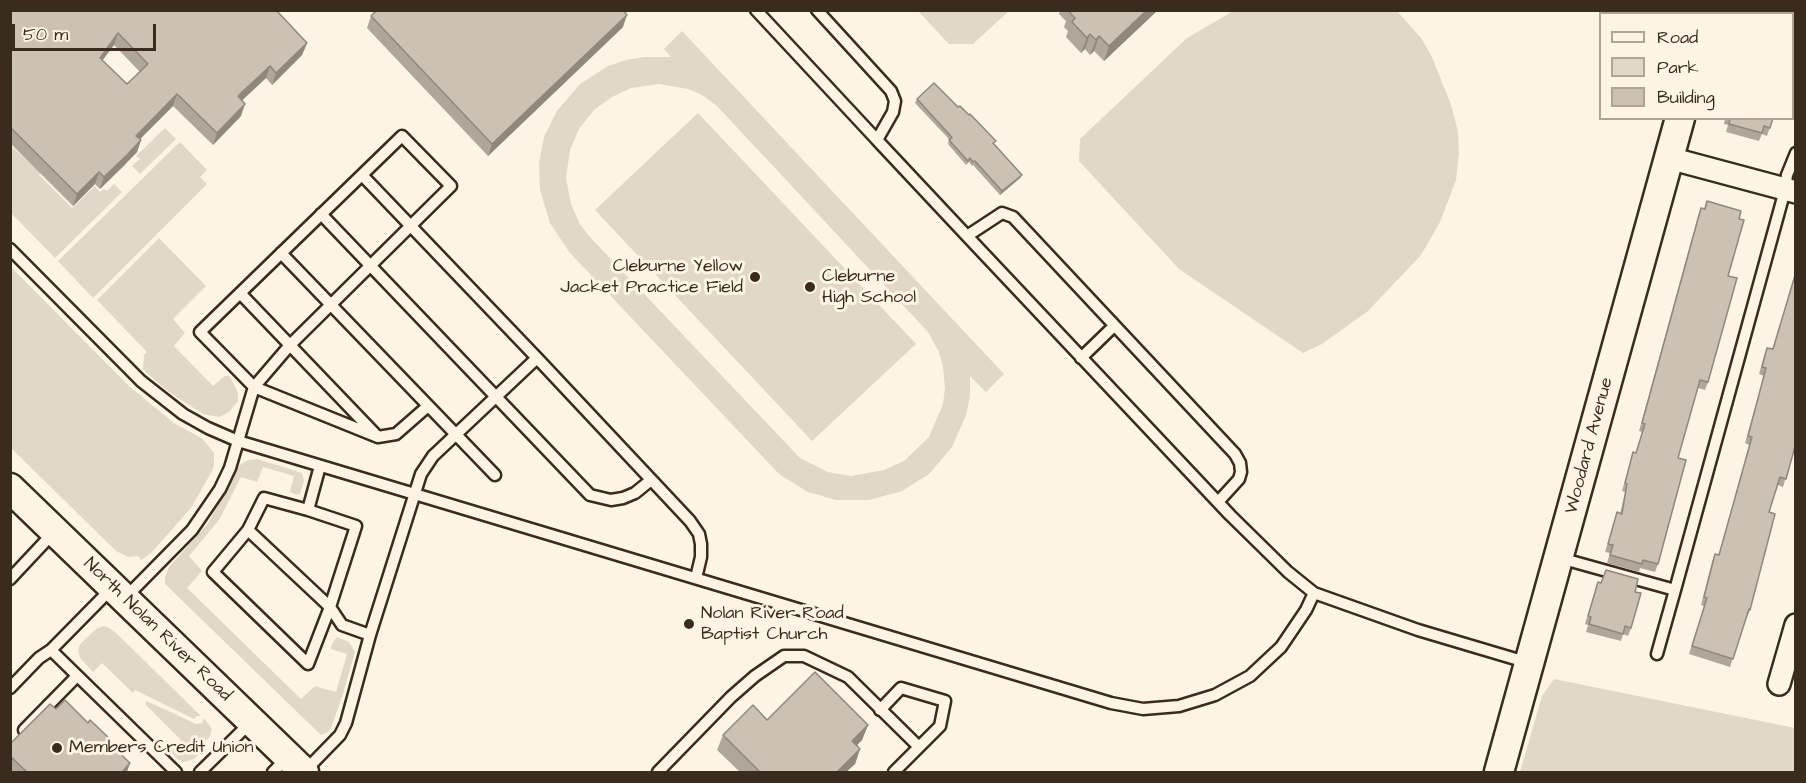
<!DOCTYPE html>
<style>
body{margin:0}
#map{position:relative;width:1806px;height:783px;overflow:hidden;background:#fcf5e5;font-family:"Architects Daughter",sans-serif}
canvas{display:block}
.frame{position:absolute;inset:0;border:12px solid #3b2a1e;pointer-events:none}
.legend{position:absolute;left:1599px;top:12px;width:195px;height:108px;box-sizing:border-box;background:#fcf5e5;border:2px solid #afa495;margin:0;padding:8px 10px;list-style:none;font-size:18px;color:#3b2a1e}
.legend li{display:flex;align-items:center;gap:12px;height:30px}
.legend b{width:30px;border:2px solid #afa495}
.scale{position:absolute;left:12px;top:24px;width:144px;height:27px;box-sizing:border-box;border:3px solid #3b2a1e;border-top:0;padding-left:8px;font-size:18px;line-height:21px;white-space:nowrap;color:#3b2a1e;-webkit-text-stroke:4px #fcf5e5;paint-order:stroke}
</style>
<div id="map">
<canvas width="1806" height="783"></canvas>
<div class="frame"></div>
<ul class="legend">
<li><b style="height:8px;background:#fcf5e5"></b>Road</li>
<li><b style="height:16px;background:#e0d8c8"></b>Park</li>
<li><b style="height:16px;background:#ccc2b3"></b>Building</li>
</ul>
<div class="scale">50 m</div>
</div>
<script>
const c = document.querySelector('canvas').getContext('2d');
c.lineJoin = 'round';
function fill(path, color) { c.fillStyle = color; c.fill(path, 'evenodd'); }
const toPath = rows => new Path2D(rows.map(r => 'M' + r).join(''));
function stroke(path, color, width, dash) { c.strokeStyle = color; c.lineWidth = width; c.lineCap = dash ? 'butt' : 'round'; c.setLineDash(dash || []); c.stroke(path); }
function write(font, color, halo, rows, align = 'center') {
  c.font = font + ' "Architects Daughter",sans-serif'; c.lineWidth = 6; c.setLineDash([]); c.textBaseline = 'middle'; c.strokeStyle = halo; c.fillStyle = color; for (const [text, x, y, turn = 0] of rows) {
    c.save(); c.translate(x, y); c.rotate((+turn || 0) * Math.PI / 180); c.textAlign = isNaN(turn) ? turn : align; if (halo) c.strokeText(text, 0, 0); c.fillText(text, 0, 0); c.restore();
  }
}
const green = toPath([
 [1235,10,1397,11,1421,38,1431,55,1450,102,1458,131,1459,154,1456,180,1440,222,1421,255,1368,311,1322,344,1303,353,1179,269,1079,161,1080,139,1187,38],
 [918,11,1009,11,973,44,949,44],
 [682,31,1004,374,986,392,970,376,970,397,966,415,952,447,929,474,902,491,869,500,836,500,808,492,779,474,570,253,550,223,540,190,539,163,544,137,557,111,580,84,608,66,626,60,644,57,671,57,664,49],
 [659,84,688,89,702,95,717,106,928,332,939,352,943,367,945,388,943,404,929,437,904,461,884,470,851,476,828,472,800,458,589,236,580,224,571,204,566,178,570,150,579,129,594,110,612,97,631,88],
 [698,113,916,344,812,441,595,210],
 [165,128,176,139,140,174,132,166,140,159,136,156],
 [180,142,207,170,200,177,207,184,93,298,58,261],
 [10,145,31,164,46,168,39,175,72,208,95,186,100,192,104,189,107,191,114,184,122,192,55,258,11,213],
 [159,238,206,286,173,319,185,333,174,346,213,386,225,376,229,376,234,384,238,394,238,401,229,412,219,417,203,414,169,392,149,375,143,369,144,355,147,352,97,300],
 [10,266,129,386,174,423,203,439,214,453,214,465,212,471,191,508,151,553,141,560,138,556,128,557,116,551,11,448],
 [258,459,302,473,304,481,300,494,297,495,290,492,294,476,263,467,257,482,241,477,219,520,189,556,202,571,187,588,301,699,315,686,336,692,347,654,331,649,331,646,337,637,349,642,355,652,343,694,331,728,328,732,321,735,165,584,165,577,169,567,208,523,240,465,248,460],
 [103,626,108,627,116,633,201,716,197,716,194,719,135,690,133,693,102,663,93,672,80,658,78,650,80,644,96,629],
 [1554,679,1795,728,1795,772,1520,772,1542,696],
 [147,701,196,724,202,723,204,718,212,729,210,736,204,743,207,746,194,759,184,762,177,759,171,751,181,740,145,704]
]);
const lane = toPath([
 [756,10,877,140,893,112,895,101,891,91,817,10],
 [877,140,967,236],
 [362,175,537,358],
 [321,214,590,495,611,500,623,498,635,493,651,480],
 [10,249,141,381,183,414,208,428,238,441,1111,703,1143,709,1179,706,1215,695,1250,676,1281,647,1306,610,1314,593],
 [281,253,495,475],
 [240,293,378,437,396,434,428,406],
 [1081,358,1114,326],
 [1218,502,1239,479,1241,472,1240,463,1235,454,1013,217,1002,213,967,236,1230,515,1288,572,1314,593,1418,630,1529,663],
 [308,510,264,498,248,530,330,607,356,526,308,510,320,466],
 [248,530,213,572,308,664,330,607,342,625,370,635],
 [1560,558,1675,590,1785,190,1787,175,1796,153],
 [10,579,55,531],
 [125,598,192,530,220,489,230,468,254,387,290,345,451,186,402,136,200,332,254,387,378,437],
 [51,650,176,772],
 [1657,654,1675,590],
 [10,688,39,658,51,650,113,587],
 [880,710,901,688,945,701,940,726,894,772],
 [24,730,77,676],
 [200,772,251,722],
 [273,772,288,757],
 [304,772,340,735,346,723,370,635,421,474,433,456,537,358,690,521,699,534,701,544,701,557,696,578],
 [658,772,731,697,755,676,784,656,804,656,848,677,919,747]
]);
const street = toPath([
 [1669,158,1796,192],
 [1779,684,1796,625]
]);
const secondary = toPath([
 [1709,14,1710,10],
 [10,488,304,772],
 [1499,772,1680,118]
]);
const wall = toPath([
 [10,10,307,43,302,55,272,85,266,78,242,100,241,116,213,145,173,106,140,139,141,140,137,152,124,166,100,189,95,184,73,206,10,143],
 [114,45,140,72,127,84,102,60],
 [1060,10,1158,10,1104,61,1094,51,1090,55,1085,49,1081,53,1066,37,1068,31,1064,27,1066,21,1059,14],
 [371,16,623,27,488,156,367,28],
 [917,99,994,145,1020,178,1000,195,973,165,972,166,969,162,966,165,948,144,949,140,948,138,915,103],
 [1725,118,1773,118,1767,136,1762,134,1759,141,1726,132,1728,125,1724,124],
 [1707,201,1739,219,1708,382,1705,390,1698,388,1678,458,1658,564,1655,572,1640,568,1639,572,1607,563,1610,553,1605,552,1617,512,1620,514,1625,492,1622,491,1631,460,1633,452,1636,453,1642,432,1639,431,1698,216,1701,208,1704,209],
 [1796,270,1796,443,1783,487,1778,485,1769,512,1750,610,1747,617,1746,617,1730,667,1689,654,1704,606,1701,605,1712,562,1715,554,1719,555,1749,445,1745,443,1764,376,1759,374,1764,356,1767,348,1773,349],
 [1598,582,1631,628,1628,636,1623,634,1621,641,1586,632,1588,625,1585,624],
 [56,709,108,742,127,772,10,772,10,744],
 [767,720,868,725,862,740,857,745,860,749,855,764,846,772,740,772,717,750,723,735]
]);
const shadedWall = toPath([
 [1147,10,1158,10,1104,61,1109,46],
 [627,15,623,27,488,156,492,144],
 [118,33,114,45,96,69,100,58],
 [1090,34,1085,49,1081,53,1087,38],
 [1099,36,1094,51,1090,55,1096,40],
 [307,43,302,55,272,85,276,73],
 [270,66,266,78,234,108,238,96],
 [177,94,173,106,132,147,136,136],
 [245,104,241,116,213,145,217,133],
 [141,140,137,152,100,189,104,177],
 [99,172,95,184,73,206,77,194],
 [1022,175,1020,178,1000,195,1002,191],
 [868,725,862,740,847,755,852,741],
 [860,749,855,764,846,772,837,772],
 [130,763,127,772,121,772]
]);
const building = toPath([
 [10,10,276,10,307,43,276,73,270,66,238,96,245,104,217,133,177,94,136,136,141,140,128,154,104,177,99,172,77,194,10,127,10,10],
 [118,33,148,64,127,84,100,58,118,33],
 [377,10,623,10,627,15,492,144,371,16,377,10],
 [1072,10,1147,10,1109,46,1099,36,1096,40,1090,34,1087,38,1072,22,1075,18,1070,13,1072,10],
 [1761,10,1796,10,1796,68,1794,75,1792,75,1792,14,1760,14,1761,10],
 [934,83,958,107,960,106,969,115,970,114,996,141,993,143,1022,175,1002,191,975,161,973,162,970,158,968,161,949,140,952,138,949,134,917,99,934,83],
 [1730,118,1773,118,1770,128,1764,126,1762,133,1729,124,1730,118],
 [1707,201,1741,211,1739,219,1744,220,1728,276,1737,278,1708,382,1700,380,1678,458,1686,460,1658,564,1643,560,1642,564,1610,555,1613,545,1608,544,1617,512,1622,514,1627,484,1625,483,1633,452,1636,453,1645,424,1642,423,1701,208,1705,209,1707,201],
 [1796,272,1796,443,1786,479,1780,477,1769,512,1775,514,1750,610,1749,609,1733,659,1692,646,1707,598,1704,597,1715,554,1719,555,1752,437,1748,436,1766,368,1762,367,1767,348,1773,349,1796,272],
 [1606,570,1638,579,1635,592,1641,593,1631,628,1625,626,1623,634,1589,624,1591,617,1588,616,1598,582,1601,583,1606,570],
 [815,672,868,725,852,741,860,749,837,772,760,772,723,735,753,705,767,720,815,672],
 [65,700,88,723,90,720,109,738,107,741,130,763,122,772,27,772,10,756,10,744,50,704,56,709,65,700]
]);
const markers = [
 [755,277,6,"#3b2a1e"],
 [810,287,6,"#3b2a1e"],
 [689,624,6,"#3b2a1e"],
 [57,748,6,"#3b2a1e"]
];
const poiNames = [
 ["Cleburne Yellow",743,267,"right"],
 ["Jacket Practice Field",743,288,"right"],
 ["Cleburne",822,277],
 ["High School",822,298],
 ["Nolan River Road",701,614],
 ["Baptist Church",701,635],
 ["Members Credit Union",69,748]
];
const streetNames = [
 ["Woodard Avenue",1590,446,-75],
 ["North Nolan River Road",157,630,44]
];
fill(green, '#e0d8c8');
stroke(lane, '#3b2a1e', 15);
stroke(street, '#3b2a1e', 26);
stroke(secondary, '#3b2a1e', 33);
stroke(lane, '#fcf5e5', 10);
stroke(street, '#fcf5e5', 21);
stroke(secondary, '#fcf5e5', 28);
fill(wall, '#afa79a');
fill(shadedWall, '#8f887d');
fill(building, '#ccc2b3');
stroke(building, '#8f887d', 1.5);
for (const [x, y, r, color] of markers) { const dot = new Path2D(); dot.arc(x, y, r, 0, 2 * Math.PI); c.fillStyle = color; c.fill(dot); stroke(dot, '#fcf5e5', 2); }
write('18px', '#3b2a1e', '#fcf5e5', poiNames, 'left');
write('18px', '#3b2a1e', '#fcf5e5', streetNames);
</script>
